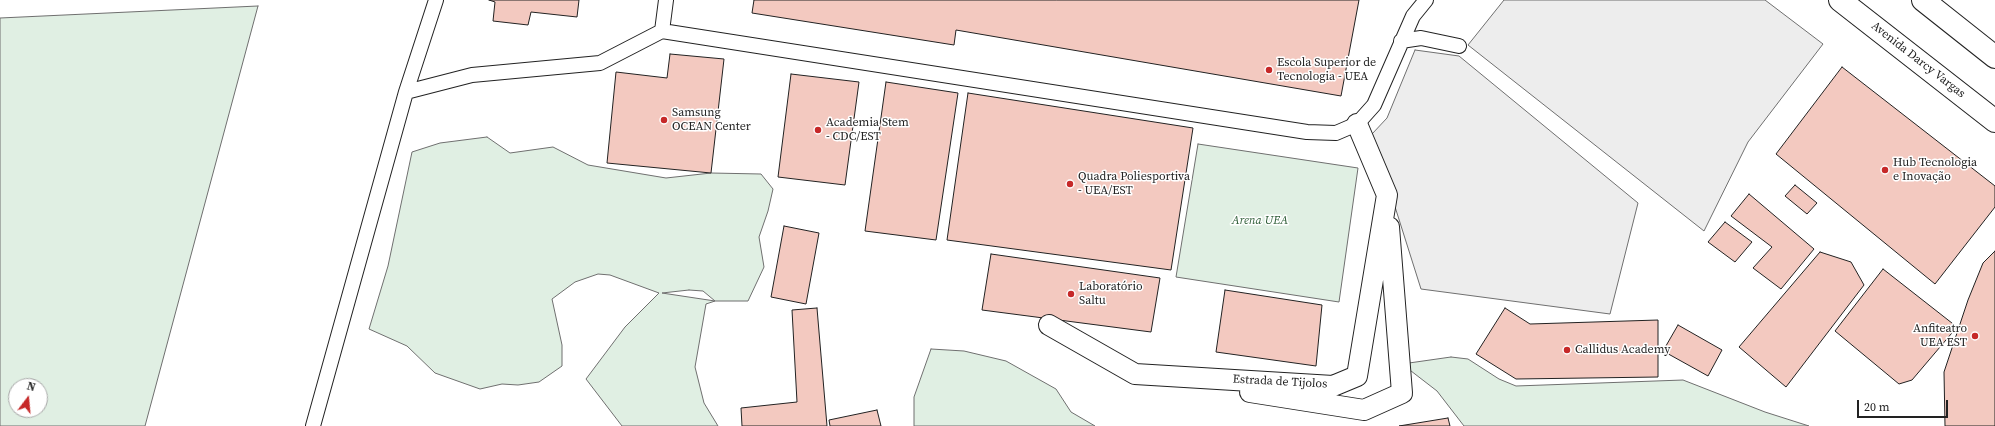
<!DOCTYPE html>
<meta charset="utf-8">
<style>
body{margin:0}
#map{position:relative;width:1995px;height:426px;overflow:hidden;background:#fff;font-family:"Source Serif 4",serif}
canvas{display:block}
.north{position:absolute;left:8px;top:378px;width:40px;height:40px;box-sizing:border-box;background:#fff;border:1px solid #a7a7a7;border-radius:50%;rotate:16deg;font-size:11px;font-weight:700;line-height:16px;text-align:center;color:#222}
.north::after{content:'';display:block;margin:auto;width:14px;height:18px;background:#c62828;clip-path:polygon(50% 0,100% 100%,50% 72%,0 100%)}
.scale{position:absolute;left:1857px;top:400px;width:91px;height:18px;box-sizing:border-box;border:2px solid #222;border-top:0;padding-left:5px;font-size:12px;line-height:14px;white-space:nowrap;color:#222;-webkit-text-stroke:3px #fff;paint-order:stroke}
</style>
<div id="map">
<canvas width="1995" height="426"></canvas>
<div class="north">N</div>
<div class="scale">20 m</div>
</div>
<script>
const c = document.querySelector('canvas').getContext('2d');
c.lineJoin = 'round';
function fill(path, color) { c.fillStyle = color; c.fill(path, 'evenodd'); }
const toPath = rows => new Path2D(rows.map(r => 'M' + r).join(''));
function stroke(path, color, width, dash) { c.strokeStyle = color; c.lineWidth = width; c.lineCap = dash ? 'butt' : 'round'; c.setLineDash(dash || []); c.stroke(path); }
function write(font, color, halo, rows, align = 'center') {
  c.font = font + ' "Source Serif 4",serif'; c.lineWidth = 3; c.setLineDash([]); c.textBaseline = 'middle'; c.strokeStyle = halo; c.fillStyle = color; for (const [text, x, y, turn = 0] of rows) {
    c.save(); c.translate(x, y); c.rotate((+turn || 0) * Math.PI / 180); c.textAlign = isNaN(turn) ? turn : align; if (halo) c.strokeText(text, 0, 0); c.fillText(text, 0, 0); c.restore();
  }
}
const green = toPath([
 [258,6,145,426,0,426,0,18,258,6],
 [16,386,40,386,40,410,16,410,16,386],
 [487,137,510,153,553,147,588,165,666,178,711,173,761,174,773,189,768,211,759,237,764,267,748,301,715,301,706,304,695,367,704,403,718,426,622,426,586,379,625,327,659,293,610,275,598,274,575,282,552,299,562,345,562,366,539,382,518,385,502,384,480,389,435,373,407,346,369,329,388,266,412,152,440,143,487,137],
 [689,290,703,291,715,301,662,293,689,290],
 [1198,144,1358,168,1339,302,1176,277,1198,144],
 [931,349,964,351,1006,361,1056,389,1071,412,1095,426,914,426,914,397,931,349],
 [1451,357,1468,359,1499,379,1516,386,1683,380,1765,412,1809,426,1464,426,1437,391,1402,364,1451,357]
]);
const parking = toPath([
 [1504,0,1765,0,1823,44,1748,142,1704,231,1468,45,1504,0],
 [1415,50,1459,56,1638,203,1610,314,1421,289,1372,134,1387,118,1415,50]
]);
const building = toPath([
 [489,0,579,0,577,17,531,12,528,25,493,21,495,2,489,0],
 [754,0,1359,0,1341,96,956,30,954,45,752,13,754,0],
 [670,54,724,59,711,173,607,163,616,72,667,78,670,54],
 [1842,67,1995,186,1995,207,1935,284,1776,154,1842,67],
 [791,74,859,82,845,185,778,177,791,74],
 [886,82,958,93,936,240,865,231,886,82],
 [968,93,1193,128,1171,270,947,240,968,93],
 [1795,185,1817,203,1807,214,1785,196,1795,185],
 [1749,194,1814,249,1781,289,1753,268,1772,247,1731,216,1749,194],
 [1725,222,1752,242,1735,262,1708,242,1725,222],
 [784,226,819,233,806,304,771,297,784,226],
 [1995,251,1995,426,1945,426,1944,372,1968,300,1983,263,1995,251],
 [1820,252,1851,262,1864,285,1786,387,1739,347,1820,252],
 [991,254,1160,278,1151,332,982,310,991,254],
 [1883,269,1957,327,1912,380,1899,384,1835,331,1883,269],
 [1225,290,1322,305,1316,366,1216,352,1225,290],
 [817,308,827,426,742,426,741,408,797,402,792,310,817,308],
 [1505,308,1530,324,1658,320,1658,377,1516,379,1476,354,1505,308],
 [1678,325,1722,350,1708,376,1663,351,1678,325],
 [877,410,881,426,830,426,829,420,877,410],
 [1448,418,1450,426,1399,426,1448,418]
]);
const service = toPath([
 [662,31,666,0],
 [1401,41,1421,38,1459,46],
 [406,92,472,75,600,63,662,31,1307,132,1336,133,1357,124,1374,105,1413,16,1426,0],
 [313,426,406,92,436,0]
]);
const pedestrian = toPath([
 [1049,325,1135,374,1333,386,1357,376,1387,195,1357,124],
 [1250,392,1364,410,1402,393,1389,227]
]);
const primary = toPath([
 [1840,0,1995,121],
 [1923,0,1995,57]
]);
const markers = [
 [1269,70,4,"#c62828"],
 [664,120,4,"#c62828"],
 [818,130,4,"#c62828"],
 [1885,170,4,"#c62828"],
 [1070,184,4,"#c62828"],
 [1071,294,4,"#c62828"],
 [1975,336,4,"#c62828"],
 [1567,350,4,"#c62828"]
];
const streetNames = [
 ["Avenida Darcy Vargas",1918,60,38],
 ["Estrada de Tijolos",1280,382,3]
];
const poiNames = [
 ["Escola Superior de",1277,63],
 ["Tecnologia - UEA",1277,77],
 ["Samsung",672,113],
 ["OCEAN Center",672,127],
 ["Academia Stem",826,123],
 ["- CDC/EST",826,137],
 ["Hub Tecnologia",1893,163],
 ["e Inovação",1893,177],
 ["Quadra Poliesportiva",1078,177],
 ["- UEA/EST",1078,191],
 ["Laboratório",1079,287],
 ["Saltu",1079,301],
 ["Anfiteatro",1967,329,"right"],
 ["UEA EST",1967,343,"right"],
 ["Callidus Academy",1575,350]
];
const parkNames = [
 ["Arena UEA",1260,221]
];
fill(green, '#e0efe3');
stroke(green, '#6f6f6f', 1);
fill(parking, '#ededed');
stroke(parking, '#6f6f6f', 1);
fill(building, '#f3c9c0');
stroke(building, '#222', 1);
stroke(service, '#222', 16);
stroke(pedestrian, '#222', 22);
stroke(primary, '#222', 24);
stroke(service, '#fff', 14);
stroke(pedestrian, '#fff', 20);
stroke(primary, '#fff', 22);
for (const [x, y, r, color] of markers) { const dot = new Path2D(); dot.arc(x, y, r, 0, 2 * Math.PI); c.fillStyle = color; c.fill(dot); stroke(dot, '#fff', 1.5); }
write('12px', '#222', '#fff', streetNames);
write('12px', '#222', '#fff', poiNames, 'left');
write('italic 12px', '#2f5e38', '#fff', parkNames);
</script>
